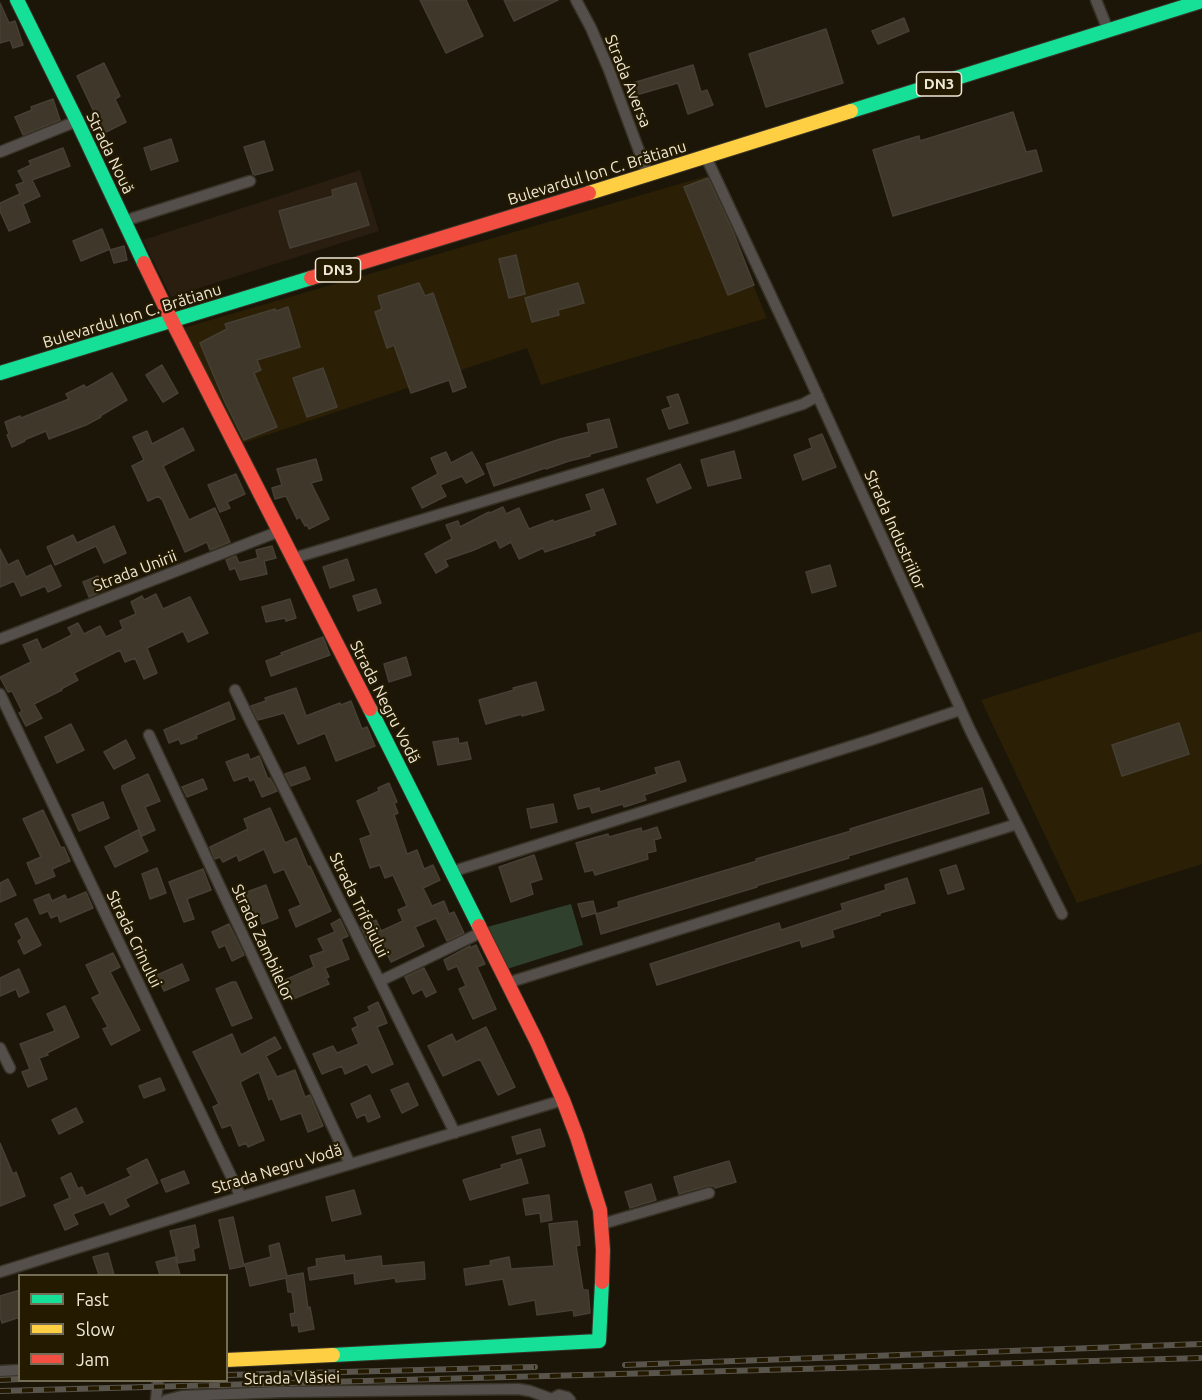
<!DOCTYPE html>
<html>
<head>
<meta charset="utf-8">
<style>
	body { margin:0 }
	#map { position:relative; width:1202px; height:1400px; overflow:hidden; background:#1c1608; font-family:Ubuntu,sans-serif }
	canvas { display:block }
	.legend { position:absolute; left:18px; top:1274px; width:210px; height:108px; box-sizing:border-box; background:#241a00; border:2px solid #756c56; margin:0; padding:8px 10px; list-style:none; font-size:18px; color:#efe8d7 }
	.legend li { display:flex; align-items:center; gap:12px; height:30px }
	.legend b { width:30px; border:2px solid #756c56 }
</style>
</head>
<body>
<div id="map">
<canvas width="1202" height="1400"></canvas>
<ul class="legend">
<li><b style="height:8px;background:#16e098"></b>Fast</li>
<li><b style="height:8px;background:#ffcf43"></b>Slow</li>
<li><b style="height:8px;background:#f24e42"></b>Jam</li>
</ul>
</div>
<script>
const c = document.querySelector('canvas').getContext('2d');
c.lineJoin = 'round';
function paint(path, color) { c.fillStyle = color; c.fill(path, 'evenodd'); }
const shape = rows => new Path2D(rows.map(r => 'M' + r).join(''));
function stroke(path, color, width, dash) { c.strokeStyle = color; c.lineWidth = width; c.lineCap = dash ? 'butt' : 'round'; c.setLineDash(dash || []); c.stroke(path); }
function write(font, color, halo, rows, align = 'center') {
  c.font = font + ' Ubuntu,sans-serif'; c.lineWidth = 4.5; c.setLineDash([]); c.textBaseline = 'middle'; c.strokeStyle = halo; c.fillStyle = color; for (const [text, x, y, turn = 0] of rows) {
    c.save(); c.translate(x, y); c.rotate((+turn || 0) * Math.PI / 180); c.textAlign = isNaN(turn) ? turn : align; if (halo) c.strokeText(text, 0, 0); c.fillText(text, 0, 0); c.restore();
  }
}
const commercial = shape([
	[360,170,379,231,171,297,143,240]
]);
const built = shape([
	[707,176,767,318,541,385,527,348,240,444,183,328],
	[1202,631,1202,864,1077,903,981,700]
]);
const green = shape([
	[571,904,583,945,507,969,487,927]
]);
const building = shape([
	[420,0,466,0,483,36,446,53,420,0],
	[504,0,558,0,514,21,504,0],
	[0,3,9,23,15,21,23,45,13,48,10,40,0,43,0,3],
	[904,18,909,31,878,44,872,31,904,18],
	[826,29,843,83,766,107,749,54,826,29],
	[104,63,120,96,115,99,126,122,104,133,77,76,104,63],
	[693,65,701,92,707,90,713,105,688,114,678,83,629,97,626,85,693,65],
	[53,99,60,120,23,135,15,117,32,110,31,107,53,99],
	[1013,112,1026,152,1036,150,1042,171,893,216,873,150,919,136,920,141,1013,112],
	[171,139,178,161,151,170,144,148,171,139],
	[264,141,273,170,255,175,253,174,244,147,264,141],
	[63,148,70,166,32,180,40,196,23,204,30,222,9,231,0,211,0,203,20,194,16,185,24,182,18,171,31,165,29,161,63,148],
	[708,178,732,229,754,285,728,295,684,187,708,178],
	[356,183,369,225,290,248,279,211,333,196,332,190,356,183],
	[102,229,110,249,81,261,73,241,102,229],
	[124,246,127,260,114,263,110,250,124,246],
	[516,255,525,294,509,298,499,259,516,255],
	[419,283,425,296,433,293,466,387,453,392,449,380,411,393,394,345,387,348,375,312,382,309,378,296,419,283],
	[578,283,584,303,558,310,559,315,532,322,525,298,578,283],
	[288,307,300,347,257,360,261,370,254,373,277,427,244,440,225,402,200,343,227,329,225,324,275,309,276,311,288,307],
	[162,365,178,393,163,402,146,375,162,365],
	[323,368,337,407,307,417,293,378,323,368],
	[112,373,127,400,100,416,101,417,86,425,49,439,46,431,24,440,25,441,12,447,7,435,9,434,5,422,20,416,21,418,69,399,66,394,84,385,86,388,112,373],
	[678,394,688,423,669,429,662,410,671,407,667,397,678,394],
	[609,419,617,447,590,454,590,456,569,461,546,469,545,468,494,486,486,464,560,439,589,432,587,424,609,419],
	[183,428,194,450,163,466,189,520,215,508,230,542,210,550,207,542,185,552,162,499,161,499,159,496,148,501,132,466,144,460,133,437,147,431,152,444,183,428],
	[822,434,836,467,803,480,794,455,812,448,809,439,822,434],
	[734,451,741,478,708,486,701,460,734,451],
	[446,452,451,463,472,452,484,474,466,483,462,476,440,485,446,496,422,508,412,488,438,474,431,458,446,452],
	[316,459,322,480,311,483,329,519,309,529,307,525,305,526,300,517,297,519,286,496,275,499,272,488,282,485,277,469,316,459],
	[680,464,691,488,657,503,647,479,680,464],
	[236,474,245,494,227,502,230,508,220,512,208,485,236,474],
	[603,489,616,524,594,532,595,535,545,552,543,548,519,559,511,542,500,548,496,540,474,550,445,560,448,566,436,573,425,554,452,539,446,525,458,521,460,527,489,512,490,513,503,507,506,514,519,508,529,529,553,520,554,522,592,510,586,495,603,489],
	[114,526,126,553,104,563,96,546,55,565,47,547,73,535,77,543,114,526],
	[272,546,276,558,264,561,267,574,240,580,235,568,230,570,226,560,236,556,239,563,258,558,256,550,272,546],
	[0,549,8,565,18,560,26,577,51,565,61,586,48,592,45,586,21,596,14,581,0,587,0,549],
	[347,559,354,580,330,588,323,567,347,559],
	[830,565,836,586,812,593,806,572,830,565],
	[98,576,104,590,89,597,83,582,98,576],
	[376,589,381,603,358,611,353,596,376,589],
	[156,594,163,609,190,597,208,633,188,642,183,631,147,648,157,673,144,679,135,658,125,662,120,650,74,673,78,680,61,689,62,690,34,704,42,718,26,726,19,713,22,711,12,691,8,692,0,677,31,662,23,645,37,639,42,650,72,635,68,628,78,623,84,634,100,626,106,637,123,629,120,621,136,614,131,602,142,596,144,600,156,594],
	[290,599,296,618,286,621,285,618,266,622,262,607,290,599],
	[323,637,330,655,271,676,266,661,282,655,281,653,323,637],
	[406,657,411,675,389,682,384,664,406,657],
	[536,682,544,710,522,716,522,714,486,724,479,700,514,690,513,688,536,682],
	[296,688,306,716,340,703,341,705,351,701,362,729,367,727,375,746,336,761,325,733,298,744,284,713,258,720,251,706,266,701,265,698,296,688],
	[229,702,235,719,196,735,197,738,181,744,179,739,169,743,164,730,229,702],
	[1179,723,1189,754,1122,776,1112,745,1179,723],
	[71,724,84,750,57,763,45,737,71,724],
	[458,738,459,744,467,742,471,759,438,765,433,742,458,738],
	[126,740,135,758,114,769,104,752,126,740],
	[248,754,250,760,259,756,268,779,270,778,277,791,262,797,254,779,250,781,248,776,234,781,226,762,248,754],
	[679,761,686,781,644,795,646,800,624,807,623,804,592,813,590,806,578,809,574,795,599,788,600,792,657,774,655,768,679,761],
	[305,767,310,779,291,786,285,774,305,767],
	[148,774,160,801,145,807,155,830,142,836,122,790,122,786,148,774],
	[203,779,207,789,187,797,182,787,203,779],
	[389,783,397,802,394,803,398,813,394,815,407,854,417,850,424,869,433,865,440,880,423,888,432,906,444,901,449,914,454,912,464,933,447,941,436,918,415,927,424,946,391,962,382,943,371,947,361,927,376,920,381,931,403,921,398,910,407,906,393,875,385,878,380,865,370,868,360,839,371,835,357,801,379,791,378,788,389,783],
	[982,788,989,813,848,856,849,858,756,886,757,887,601,934,596,914,619,907,618,902,757,861,756,859,851,831,850,829,982,788],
	[103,802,109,818,79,831,72,815,103,802],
	[553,804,557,822,531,828,527,809,553,804],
	[270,808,285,843,296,838,308,867,310,866,331,911,296,927,289,910,301,905,284,869,274,873,264,849,239,861,237,855,223,862,220,857,215,859,210,847,248,829,244,819,270,808],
	[43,810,61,848,64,847,70,861,52,869,55,876,36,884,27,863,41,857,23,819,43,810],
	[657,827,661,838,654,840,656,851,647,853,648,859,595,875,593,870,585,872,576,843,608,834,609,837,641,828,642,832,657,827],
	[138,830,148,851,115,867,105,847,138,830],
	[534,855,542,879,530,883,533,894,511,902,499,867,534,855],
	[956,865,964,889,948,894,940,870,956,865],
	[157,868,166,893,150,899,142,874,157,868],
	[203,869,211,890,187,899,194,919,184,922,169,882,203,869],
	[907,878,915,903,880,913,880,915,832,930,834,937,802,947,800,940,657,985,650,964,779,923,781,930,843,910,841,904,886,890,885,885,907,878],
	[8,879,16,895,0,902,0,883,8,879],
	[266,885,278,918,262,924,259,913,244,918,236,896,266,885],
	[86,892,93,908,60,922,58,915,51,918,48,911,40,914,34,900,49,894,52,901,65,895,67,900,86,892],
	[593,901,596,913,582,917,578,904,593,901],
	[27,918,41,945,24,954,18,941,22,938,15,924,27,918],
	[340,919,348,936,341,939,349,959,325,968,329,977,326,978,329,984,293,999,285,980,314,967,310,956,324,951,318,939,335,932,331,924,340,919],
	[229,924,244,955,232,961,225,945,219,948,212,932,229,924],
	[476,945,485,964,477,967,496,1009,473,1019,459,989,466,986,457,966,448,970,444,960,470,946,470,948,476,945],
	[113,953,120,967,110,972,140,1030,111,1045,103,1029,108,1027,92,998,100,994,86,965,113,953],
	[182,964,189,980,164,991,157,975,182,964],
	[424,968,436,992,426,997,422,989,413,994,405,977,424,968],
	[19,969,29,992,19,997,16,989,0,996,0,978,19,969],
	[232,982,236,982,252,1018,232,1026,216,989,232,982],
	[378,1002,387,1023,377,1027,393,1064,372,1073,367,1064,345,1074,342,1066,322,1074,313,1054,333,1046,337,1053,359,1044,352,1029,358,1026,354,1018,370,1011,368,1007,378,1002],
	[65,1006,79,1037,47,1053,48,1055,39,1058,47,1079,28,1087,22,1072,30,1069,20,1044,55,1031,47,1014,65,1006],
	[486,1027,515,1087,498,1095,480,1059,443,1076,428,1046,452,1034,456,1042,486,1027],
	[232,1034,241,1055,275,1037,281,1048,266,1056,277,1077,295,1070,305,1097,310,1095,323,1126,308,1132,301,1113,281,1120,272,1098,269,1100,259,1072,240,1082,264,1140,248,1147,246,1143,239,1146,231,1125,222,1128,213,1107,219,1104,193,1052,232,1034],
	[160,1078,165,1090,144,1098,139,1086,160,1078],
	[408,1083,418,1105,402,1113,391,1090,408,1083],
	[370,1095,380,1117,368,1122,365,1114,357,1118,351,1104,370,1095],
	[76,1108,83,1122,59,1134,52,1120,76,1108],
	[540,1129,545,1146,517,1154,512,1137,540,1129],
	[0,1143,13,1174,16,1172,25,1196,0,1206,0,1143],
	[147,1159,158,1183,125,1199,129,1206,110,1215,104,1202,73,1214,78,1224,65,1230,54,1205,70,1198,61,1178,71,1173,78,1189,82,1187,86,1196,131,1176,127,1169,147,1159],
	[521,1159,528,1183,470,1200,463,1180,502,1168,501,1165,521,1159],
	[729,1161,736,1182,715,1188,714,1186,707,1186,679,1194,674,1177,729,1161],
	[184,1171,189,1183,166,1192,161,1180,184,1171],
	[651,1184,656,1200,630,1208,625,1192,651,1184],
	[354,1190,361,1214,332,1221,326,1197,354,1190],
	[549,1195,552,1220,541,1222,540,1213,526,1215,523,1199,549,1195],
	[233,1217,244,1266,230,1269,219,1220,233,1217],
	[577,1221,580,1245,576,1246,583,1290,588,1290,590,1313,574,1316,573,1310,537,1315,535,1300,509,1305,503,1279,466,1285,464,1269,491,1265,490,1261,509,1257,511,1269,554,1266,549,1224,577,1221],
	[195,1225,199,1247,193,1249,195,1260,178,1263,170,1231,195,1225],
	[279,1243,287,1276,303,1273,308,1308,310,1307,314,1329,299,1332,298,1325,292,1326,290,1314,295,1313,292,1292,288,1292,286,1278,250,1286,245,1264,271,1257,269,1246,279,1243],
	[108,1253,114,1275,99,1275,93,1257,108,1253],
	[344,1255,345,1261,381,1256,382,1266,424,1262,425,1279,396,1282,395,1278,355,1284,354,1273,310,1280,308,1268,317,1266,316,1259,344,1255],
	[175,1257,180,1275,160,1275,156,1262,175,1257],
	[20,1290,20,1317,2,1323,0,1316,0,1296,20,1290]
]);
const street = shape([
	[576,0,591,28,609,70,648,175],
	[1096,0,1108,30],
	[0,152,77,121],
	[706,157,804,366,970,730,1062,914],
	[124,221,250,181],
	[294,558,735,426,803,404,818,396],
	[0,639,280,531],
	[235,690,455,1133],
	[0,694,241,1197],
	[149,735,350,1164],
	[451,872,874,739,960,710],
	[380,981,482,932],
	[507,983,1017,824],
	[0,1048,10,1068],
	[602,1224,709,1193],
	[0,1272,241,1197,563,1100],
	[0,1371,20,1370],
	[156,1400,158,1380],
	[166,1400,182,1396,281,1392,518,1389,530,1391,552,1399],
	[550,1400,559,1395,567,1397,570,1400]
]);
const fast = shape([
	[17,0,77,121,144,263],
	[851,111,1202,1],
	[0,373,311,278],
	[370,709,479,926],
	[333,1355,599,1341,602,1282]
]);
const slow = shape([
	[589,193,851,111],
	[226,1360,333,1355]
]);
const jam = shape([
	[144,263,172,321,370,709],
	[311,278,589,193],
	[479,926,537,1042,563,1100,577,1137,600,1210,603,1250,602,1282]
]);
const rail = shape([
	[625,1365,1202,1344],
	[226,1375,535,1367],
	[0,1380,20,1379],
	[0,1391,1202,1358]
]);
const shields = [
	[939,84,45],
	[338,270,45]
];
const shieldNames = [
	["DN3",939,84],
	["DN3",338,270]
];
const streetNames = [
	["Strada Aversa",628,81,68],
	["Strada Nouă",110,153,64],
	["Bulevardul Ion C. Brătianu",597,173,-17],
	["Bulevardul Ion C. Brătianu",132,316,-17],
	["Strada Industriilor",895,530,66],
	["Strada Unirii",135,571,-21],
	["Strada Negru Vodă",385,702,63],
	["Strada Trifoiului",359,905,64],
	["Strada Crinului",134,939,64],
	["Strada Zambilelor",263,943,65],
	["Strada Negru Vodă",277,1169,-17],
	["Strada Vlăsiei",292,1378,-1]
];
paint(commercial, '#2a1e11');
paint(built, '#2b2006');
paint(green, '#2f412c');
paint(building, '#3f3729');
stroke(building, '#463f34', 1.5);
stroke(street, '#383327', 13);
stroke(fast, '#383327', 16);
stroke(slow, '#383327', 16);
stroke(jam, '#383327', 16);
stroke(street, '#554f4c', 10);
stroke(fast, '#16e098', 14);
stroke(slow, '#ffcf43', 14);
stroke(jam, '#f24e42', 14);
stroke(rail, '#59554d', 6);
stroke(rail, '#241a00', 4, [11]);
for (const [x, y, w] of shields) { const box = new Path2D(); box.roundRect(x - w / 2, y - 12, w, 24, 4.5); c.fillStyle = '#241a00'; c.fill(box); stroke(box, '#efe8d7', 1.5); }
write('bold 15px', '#efe8d7', null, shieldNames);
write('16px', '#efe8d7', '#241a00', streetNames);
</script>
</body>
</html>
